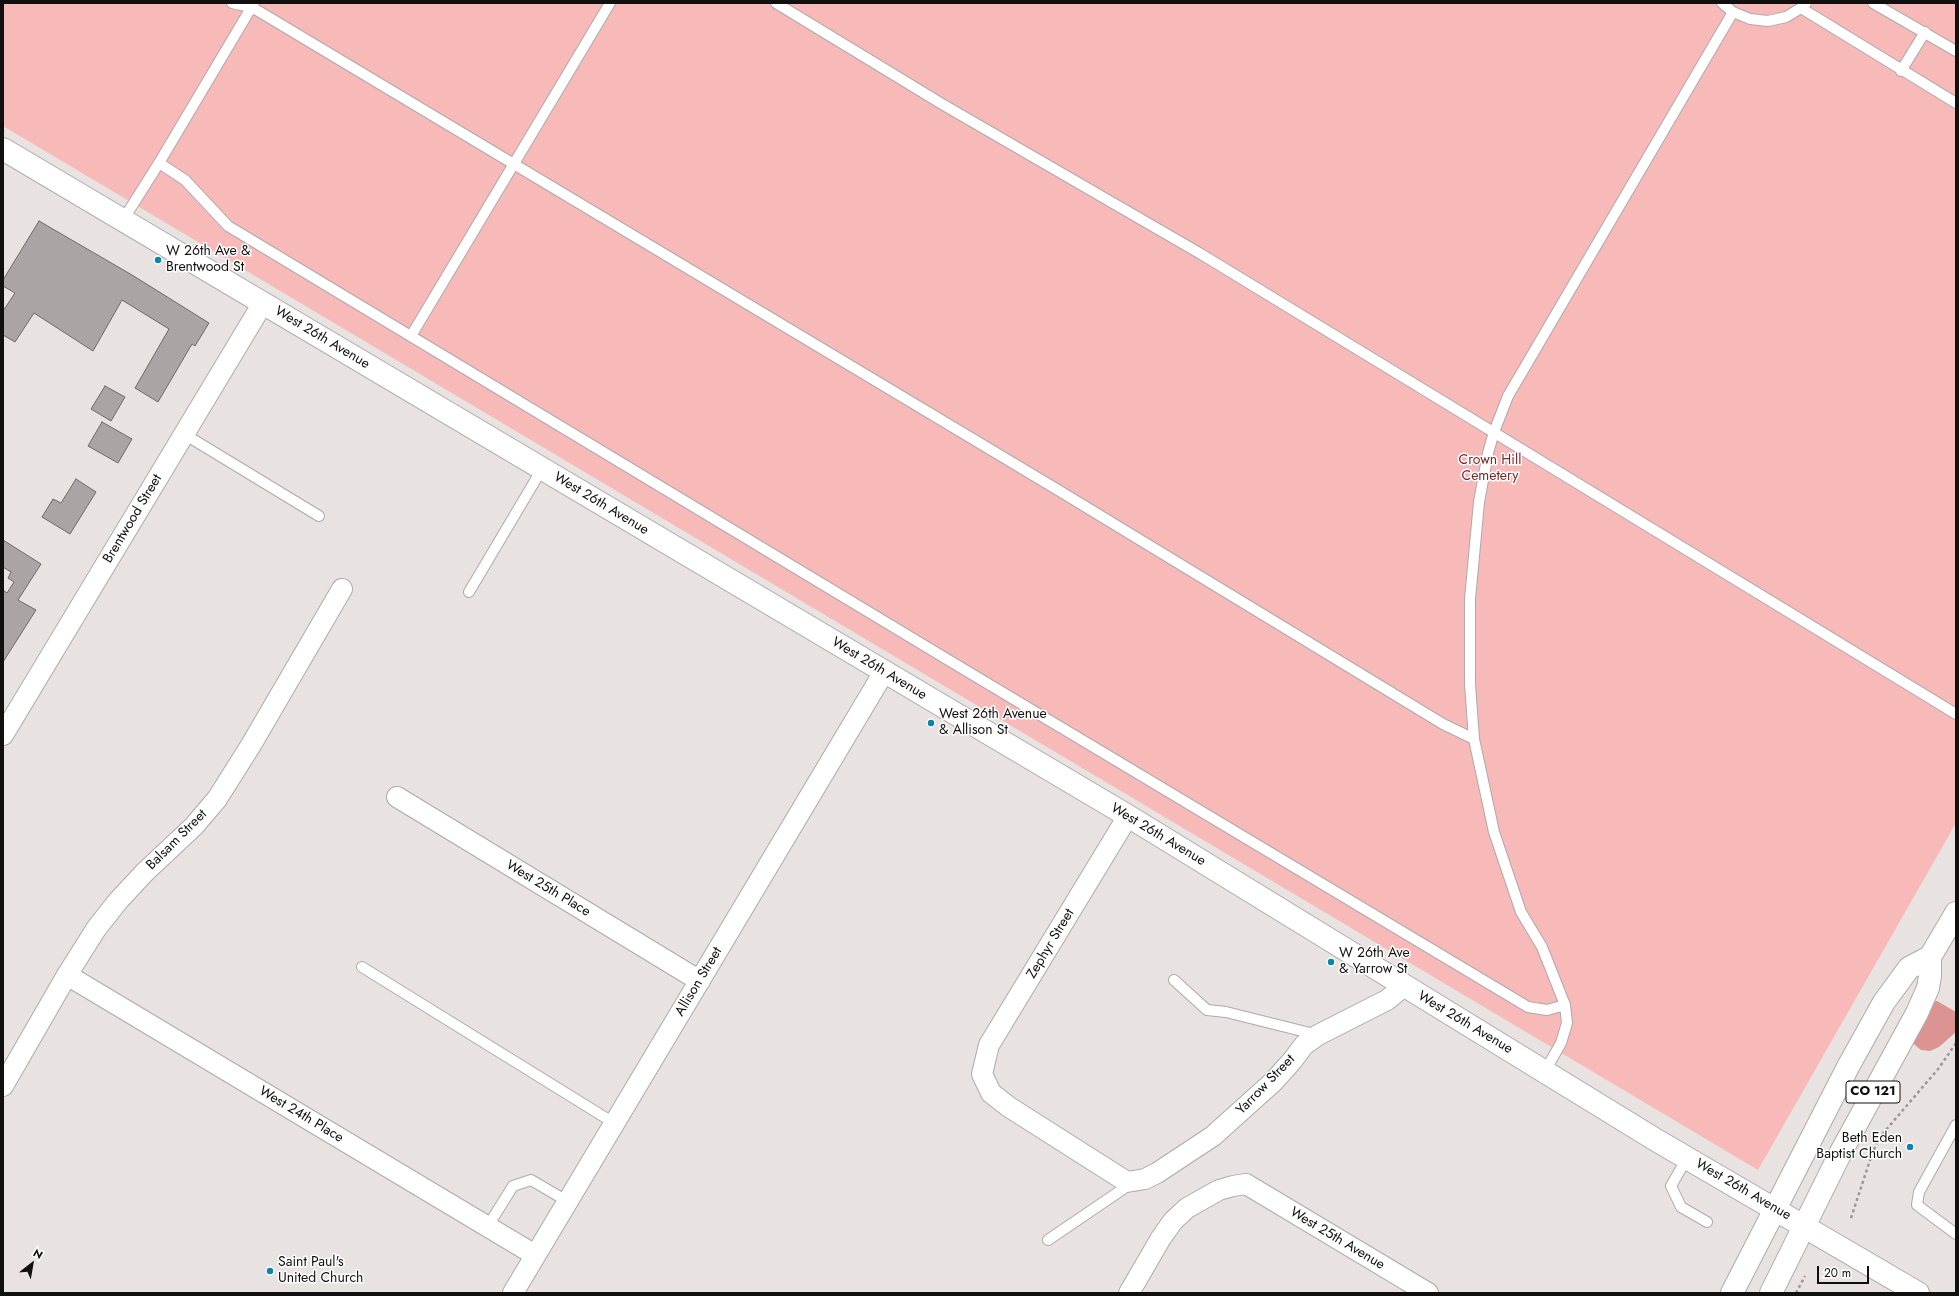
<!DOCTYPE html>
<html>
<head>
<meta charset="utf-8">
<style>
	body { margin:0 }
	#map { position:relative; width:1959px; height:1296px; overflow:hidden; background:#e8e2e1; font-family:Jost,sans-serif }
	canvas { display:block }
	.frame { position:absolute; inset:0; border:4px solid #12100f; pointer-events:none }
	.north { position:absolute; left:12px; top:1244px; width:40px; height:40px; -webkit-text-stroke:3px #fff; paint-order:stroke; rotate:31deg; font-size:11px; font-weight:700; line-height:16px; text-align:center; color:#12100f }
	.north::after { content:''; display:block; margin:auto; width:14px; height:18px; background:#12100f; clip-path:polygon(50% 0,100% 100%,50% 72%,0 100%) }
	.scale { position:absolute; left:1817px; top:1266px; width:52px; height:18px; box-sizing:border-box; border:2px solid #12100f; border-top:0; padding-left:5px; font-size:12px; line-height:14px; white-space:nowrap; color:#12100f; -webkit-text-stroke:3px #fff; paint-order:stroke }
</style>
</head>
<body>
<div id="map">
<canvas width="1959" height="1296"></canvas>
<div class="frame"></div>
<div class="north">N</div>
<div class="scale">20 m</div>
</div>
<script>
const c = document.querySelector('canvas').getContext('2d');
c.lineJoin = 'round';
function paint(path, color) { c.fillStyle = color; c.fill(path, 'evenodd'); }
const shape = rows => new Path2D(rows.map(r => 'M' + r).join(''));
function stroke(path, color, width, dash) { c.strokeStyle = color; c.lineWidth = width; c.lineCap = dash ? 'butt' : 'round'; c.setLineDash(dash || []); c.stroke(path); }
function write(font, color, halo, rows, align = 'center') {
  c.font = font + ' Jost,sans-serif'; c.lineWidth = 3; c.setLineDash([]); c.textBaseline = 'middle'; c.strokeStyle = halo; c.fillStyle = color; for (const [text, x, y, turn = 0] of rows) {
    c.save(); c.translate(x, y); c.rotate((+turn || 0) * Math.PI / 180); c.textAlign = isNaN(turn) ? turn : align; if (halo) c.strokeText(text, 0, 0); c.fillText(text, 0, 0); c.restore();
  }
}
const green = shape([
	[3,3,1956,3,1956,823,1758,1170,3,126]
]);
const forest = shape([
	[1937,1001,1956,1012,1956,1032,1939,1047,1930,1051,1921,1050,1909,1040,1931,1002]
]);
const building = shape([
	[39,221,132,275,209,323,195,346,192,344,158,402,135,388,169,329,122,300,93,351,34,313,15,342,3,335,3,311,15,293,3,286,3,280,39,221],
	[105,386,125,397,111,421,91,409,105,386],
	[102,422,132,439,118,463,88,446,102,422],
	[76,479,96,492,70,534,42,517,53,499,61,503,76,479],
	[3,540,41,564,18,600,36,610,3,662,3,590,7,593,14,582,8,578,11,572,3,567,3,540]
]);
const path = shape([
	[1851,1218,1872,1154,1879,1138,1939,1068,1956,1043],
	[1796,1293,1805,1276]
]);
const lane = shape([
	[232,3,251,7,260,12,1058,490,1443,724,1474,739],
	[776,3,942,104,1201,254,1956,714],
	[1722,3,1733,12,1750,19,1768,21,1786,17,1801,8,1806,3],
	[1873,3,1956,51],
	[1801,8,1956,103],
	[1901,71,1925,32],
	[159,163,185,180,228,226,955,664,1528,1007,1547,1010,1565,1005],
	[123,220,159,163,254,3],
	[411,336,610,3],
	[184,434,319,516],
	[469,592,542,469],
	[362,967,614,1123],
	[1174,980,1207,1010,1226,1012,1318,1035],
	[1545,1071,1561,1043,1567,1023,1565,1005,1542,947,1521,912,1494,832,1474,739,1470,684,1470,599,1479,502,1488,453,1494,432,1508,396,1733,12],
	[1956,1125,1919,1192,1917,1205,1956,1234],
	[1687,1158,1671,1186,1681,1207,1707,1222],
	[488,1226,513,1186,531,1180,567,1201],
	[1048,1240,1123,1189,1127,1182]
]);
const street = shape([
	[3,735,263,303],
	[397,797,700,981],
	[1128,816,989,1045,982,1074,991,1093,1009,1107,1127,1182,1145,1179,1157,1173,1213,1136,1273,1082,1292,1061,1304,1045,1318,1035,1387,1000,1404,986],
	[67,975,535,1255],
	[3,1086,67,975,96,929,118,901,145,872,194,826,217,799,251,745,342,589],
	[513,1293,884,672],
	[1129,1293,1161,1238,1173,1221,1187,1208,1219,1190,1233,1186,1246,1184,1428,1293]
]);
const secondary = shape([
	[3,149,1128,816,1656,1140,1918,1293]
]);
const primary = shape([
	[1732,1293,1849,1065,1884,1002,1909,968,1930,957],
	[1771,1293,1841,1152,1917,1013,1928,988,1930,976,1930,957,1956,913]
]);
const markers = [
	[158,260,4,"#0b86aa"],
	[931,723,4,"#0b86aa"],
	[1331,962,4,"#0b86aa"],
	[1910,1147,4,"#0b86aa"],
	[270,1271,4,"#0b86aa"]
];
const shields = [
	[1873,1092,54]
];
const shieldNames = [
	["CO 121",1873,1092]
];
const poiNames = [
	["W 26th Ave &",166,252],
	["Brentwood St",166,268],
	["West 26th Avenue",939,715],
	["& Allison St",939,731],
	["W 26th Ave",1339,954],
	["& Yarrow St",1339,970],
	["Beth Eden",1902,1139,"right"],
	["Baptist Church",1902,1155,"right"],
	["Saint Paul's",278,1263],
	["United Church",278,1279]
];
const streetNames = [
	["West 26th Avenue",322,338,31],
	["West 26th Avenue",601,504,31],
	["Brentwood Street",133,519,-59],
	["West 26th Avenue",879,669,31],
	["West 26th Avenue",1158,835,31],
	["Balsam Street",177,840,-45],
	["West 25th Place",548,889,31],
	["Zephyr Street",1051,944,-59],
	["Allison Street",699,982,-59],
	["West 26th Avenue",1465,1023,31],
	["Yarrow Street",1266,1085,-46],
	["West 24th Place",301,1115,31],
	["West 26th Avenue",1743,1190,30],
	["West 25th Avenue",1337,1239,31]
];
const parkNames = [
	["Crown Hill",1490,461],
	["Cemetery",1490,477]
];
paint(green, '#f7bab8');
paint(forest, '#dc9493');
paint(building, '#aaa4a4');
stroke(building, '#6e6968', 1);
stroke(lane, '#afa9a9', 12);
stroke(street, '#afa9a9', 22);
stroke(secondary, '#afa9a9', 24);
stroke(primary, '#afa9a9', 24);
stroke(path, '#9b9796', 2.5, [3, 3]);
stroke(lane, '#fff', 10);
stroke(street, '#fff', 20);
stroke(secondary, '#fff', 22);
stroke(primary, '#fff', 22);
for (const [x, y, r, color] of markers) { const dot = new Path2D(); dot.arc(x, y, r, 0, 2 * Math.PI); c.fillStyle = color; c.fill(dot); stroke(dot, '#fff', 1.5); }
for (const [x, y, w] of shields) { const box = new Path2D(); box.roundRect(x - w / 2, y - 11, w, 22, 3); c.fillStyle = '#fff'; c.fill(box); stroke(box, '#12100f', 1); }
write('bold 13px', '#12100f', null, shieldNames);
write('14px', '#12100f', '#fff', poiNames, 'left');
write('14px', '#12100f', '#fff', streetNames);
write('14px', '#7a262a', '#fff', parkNames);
</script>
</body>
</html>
